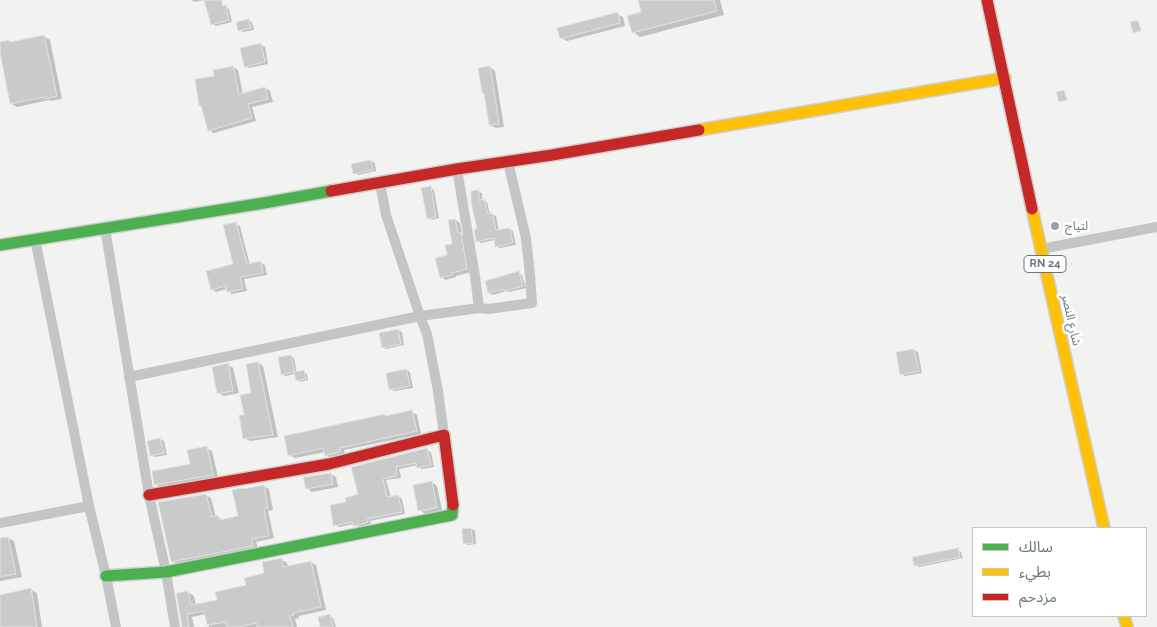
<!DOCTYPE html>
<html>
<head>
<meta charset="utf-8">
<style>
	body { margin:0 }
	#map { position:relative; width:1157px; height:627px; overflow:hidden; background:#f2f2f1; font-family:Raleway,"Noto Sans Arabic",sans-serif }
	canvas { display:block }
	.legend { position:absolute; left:972px; top:527px; width:175px; height:90px; box-sizing:border-box; background:#fff; border:1px solid #c2c9cb; margin:0; padding:6px 9px; list-style:none; font-size:15px; color:#66777d }
	.legend li { display:flex; align-items:center; gap:10px; height:25px }
	.legend b { width:25px; border:1px solid #c2c9cb }
</style>
</head>
<body>
<div id="map">
<canvas width="1157" height="627"></canvas>
<ul class="legend">
<li><b style="height:6px;background:#4caf50"></b>سالك</li>
<li><b style="height:6px;background:#ffc107"></b>بطيء</li>
<li><b style="height:6px;background:#c62828"></b>مزدحم</li>
</ul>
</div>
<script>
const c = document.querySelector('canvas').getContext('2d');
c.lineJoin = 'round';
function paint(path, color) { c.fillStyle = color; c.fill(path, 'evenodd'); }
const shape = rows => new Path2D(rows.map(r => 'M' + r).join(''));
function stroke(path, color, width, dash) { c.strokeStyle = color; c.lineWidth = width; c.lineCap = dash ? 'butt' : 'round'; c.setLineDash(dash || []); c.stroke(path); }
function write(font, color, halo, rows, align = 'center') {
  c.font = font + ' Raleway,"Noto Sans Arabic",sans-serif'; c.lineWidth = 5; c.setLineDash([]); c.textBaseline = 'middle'; c.strokeStyle = halo; c.fillStyle = color; for (const [text, x, y, turn = 0] of rows) {
    c.save(); c.translate(x, y); c.rotate((+turn || 0) * Math.PI / 180); c.textAlign = isNaN(turn) ? turn : align; if (halo) c.strokeText(text, 0, 0); c.fillText(text, 0, 0); c.restore();
  }
}
const shadow = shape([
	[191,0,204,0,195,2],
	[639,0,720,0,724,15,640,37,633,32,643,13],
	[225,7,229,9,232,22,216,26,212,24],
	[617,14,623,17,625,26,567,41,561,38],
	[249,20,252,22,254,30,243,32,239,30],
	[44,36,50,40,62,99,51,101,49,100,17,107,12,104,0,44,10,41,12,43],
	[261,45,265,47,268,64,249,68,245,66],
	[233,67,238,70,243,94,265,88,270,91,273,102,252,107,256,121,214,133,209,130,215,77],
	[490,67,495,71,504,127,496,128,490,125],
	[371,161,375,163,376,171,358,175,354,173,353,165],
	[431,188,434,190,439,218,432,220,428,218],
	[478,192,482,193,482,201,484,200,487,202,490,214,492,214,496,216,499,231,510,229,513,231,516,245,499,248,496,246,495,240,481,243,477,241],
	[455,220,460,223,462,235,465,236,471,272,456,276,456,277,446,280,441,277,454,244,449,221],
	[236,224,240,226,250,265,261,263,265,265,267,275,244,279,247,291,232,294,228,291,227,289,216,292,212,289,234,265],
	[519,273,522,275,526,288,509,292,506,291,493,295,489,293],
	[398,330,402,332,404,345,386,349,383,347],
	[914,350,918,352,922,373,905,376,902,374],
	[291,356,294,358,297,373,304,372,307,374,308,380,300,382,297,380,296,374,285,376,282,374],
	[258,363,263,366,278,437,250,441,244,438,245,416,253,394],
	[228,365,233,368,239,393,224,396,218,393],
	[406,370,410,372,413,388,394,391,391,389],
	[412,412,417,415,421,434,344,450,345,455,331,458,326,455,325,452,295,458,289,455,385,415,387,417],
	[160,439,164,441,167,455,154,457,151,455],
	[206,448,212,451,218,477,161,488,155,484,191,465],
	[427,450,431,452,434,467,422,469,418,467,418,465,399,469,401,478,386,480,391,498,398,496,402,499,405,514,370,521,371,524,358,527,354,524,339,527,335,525,348,503,359,495,353,468],
	[331,474,336,477,338,487,312,492,307,488],
	[432,482,437,486,442,510,425,514,420,510],
	[264,486,269,489,273,510,268,511,274,538,256,542,258,548,177,564,172,561,206,495,211,498,216,517,218,517,224,520,239,517],
	[471,529,475,531,476,544,468,545,465,543],
	[8,538,14,541,22,577,0,581,0,539],
	[958,550,961,552,963,558,919,567,915,565],
	[281,559,287,563,288,567,310,562,316,565,326,610,299,616,299,618,295,619,297,627,209,627,206,614,192,617,194,627,183,627,188,592,194,596,196,605,218,601,247,586,266,574],
	[31,590,37,593,42,627,0,627,0,596],
	[330,616,333,618,336,627,321,627]
]);
const building = shape([
	[204,0,222,0,222,6,226,5,229,20,211,25,204,0],
	[638,0,714,0,717,11,632,33,627,16,641,12,638,0],
	[618,12,620,23,560,39,557,28,618,12],
	[249,19,251,28,238,31,236,22,249,19],
	[1138,20,1141,31,1133,33,1130,22,1138,20],
	[44,35,57,96,45,99,44,97,10,104,0,53,0,42,10,40,10,42,44,35],
	[261,43,265,62,244,67,240,48,261,43],
	[233,66,239,94,265,87,268,99,248,104,252,118,208,131,201,106,199,106,195,79,214,76,213,70,233,66],
	[490,66,499,124,489,125,484,93,482,93,478,68,490,66],
	[1064,90,1067,100,1059,102,1056,92,1064,90],
	[371,160,373,170,353,174,351,164,371,160],
	[431,186,436,217,427,219,421,188,431,186],
	[479,190,479,200,484,199,488,214,492,213,496,230,510,228,513,243,495,247,494,238,476,242,474,229,477,229,471,202,471,191,479,190],
	[455,219,458,233,461,232,467,269,452,273,452,275,440,278,435,258,447,255,445,245,452,244,448,220,455,219],
	[236,222,247,264,261,261,263,273,240,277,243,289,227,292,225,286,211,290,206,271,233,264,223,225,236,222],
	[519,271,523,286,504,291,504,289,488,293,485,281,519,271],
	[398,329,401,344,382,348,379,333,398,329],
	[914,349,919,371,900,375,896,352,914,349],
	[291,355,295,372,304,370,306,379,296,381,294,372,281,375,278,357,291,355],
	[258,362,273,435,243,439,239,415,244,415,240,395,251,393,246,364,258,362],
	[228,363,233,391,217,394,212,367,228,363],
	[406,369,410,386,389,390,386,373,406,369],
	[412,410,417,431,340,448,340,452,327,455,325,456,323,448,288,456,284,436,385,414,385,416,412,410],
	[160,438,164,453,150,456,147,441,160,438],
	[207,446,213,475,154,485,152,471,190,464,187,450,207,446],
	[427,448,431,465,417,468,416,463,396,467,397,476,383,479,387,497,398,495,402,512,367,519,368,522,359,525,353,526,352,522,333,526,330,505,346,502,345,498,358,494,351,467,427,448],
	[331,473,333,484,306,489,303,477,331,473],
	[432,481,437,508,418,511,413,485,432,481],
	[264,485,268,508,264,509,269,536,252,539,253,546,171,562,158,502,206,494,212,517,218,515,219,520,238,516,232,490,243,488,243,489,264,485],
	[471,528,473,543,463,544,462,529,471,528],
	[8,537,16,574,0,577,0,538,8,537],
	[958,548,960,557,914,566,912,557,958,548],
	[282,558,283,567,311,561,321,607,293,613,294,615,290,616,293,627,257,627,257,623,239,627,227,627,226,622,207,625,204,611,187,614,189,627,182,627,176,593,188,591,191,605,217,600,215,592,246,585,244,578,264,573,262,562,282,558],
	[31,588,37,627,0,627,0,595,31,588],
	[330,614,333,627,320,627,318,617,330,614]
]);
const street = shape([
	[457,169,475,276,479,308],
	[105,228,149,495,166,572,175,627],
	[35,239,89,506,106,576,116,627],
	[1041,249,1157,227],
	[129,377,420,316,386,215,380,183],
	[444,435,438,391,427,334,420,316,479,308,488,309,532,303,530,275,526,238,508,162],
	[0,523,89,506]
]);
const fast = shape([
	[0,245,264,203,331,191],
	[106,576,166,572,452,515,453,505]
]);
const slow = shape([
	[699,130,1005,78],
	[1032,209,1104,528],
	[1124,616,1127,627]
]);
const jam = shape([
	[987,0,1032,209],
	[331,191,457,169,552,155,699,130],
	[149,495,329,464,444,435,453,505]
]);
const markers = [
	[1055,226,5,"#97a2a6"]
];
const shields = [
	[1045,264,42]
];
const shieldNames = [
	["RN 24",1045,264]
];
const poiNames = [
	["لتياج",1065,226]
];
const streetNames = [
	["شارع النصر",1071,320,77]
];
paint(shadow, '#0003');
paint(building, '#c9caca');
stroke(building, '#e2e2e0', 1);
stroke(fast, '#cecfcf', 14);
stroke(slow, '#cecfcf', 14);
stroke(jam, '#cecfcf', 14);
stroke(street, '#c3c5c6', 10);
stroke(fast, '#4caf50', 11);
stroke(slow, '#ffc107', 11);
stroke(jam, '#c62828', 11);
for (const [x, y, r, color] of markers) { const dot = new Path2D(); dot.arc(x, y, r, 0, 2 * Math.PI); c.fillStyle = color; c.fill(dot); stroke(dot, '#fff', 2); }
for (const [x, y, w] of shields) { const box = new Path2D(); box.roundRect(x - w / 2, y - 8.5, w, 17, 4); c.fillStyle = '#fff'; c.fill(box); stroke(box, '#66777d', 1); }
write('bold 11px', '#66777d', null, shieldNames);
write('12px', '#66777d', '#fff', poiNames, 'left');
write('12px', '#66777d', '#fff', streetNames);
</script>
</body>
</html>
